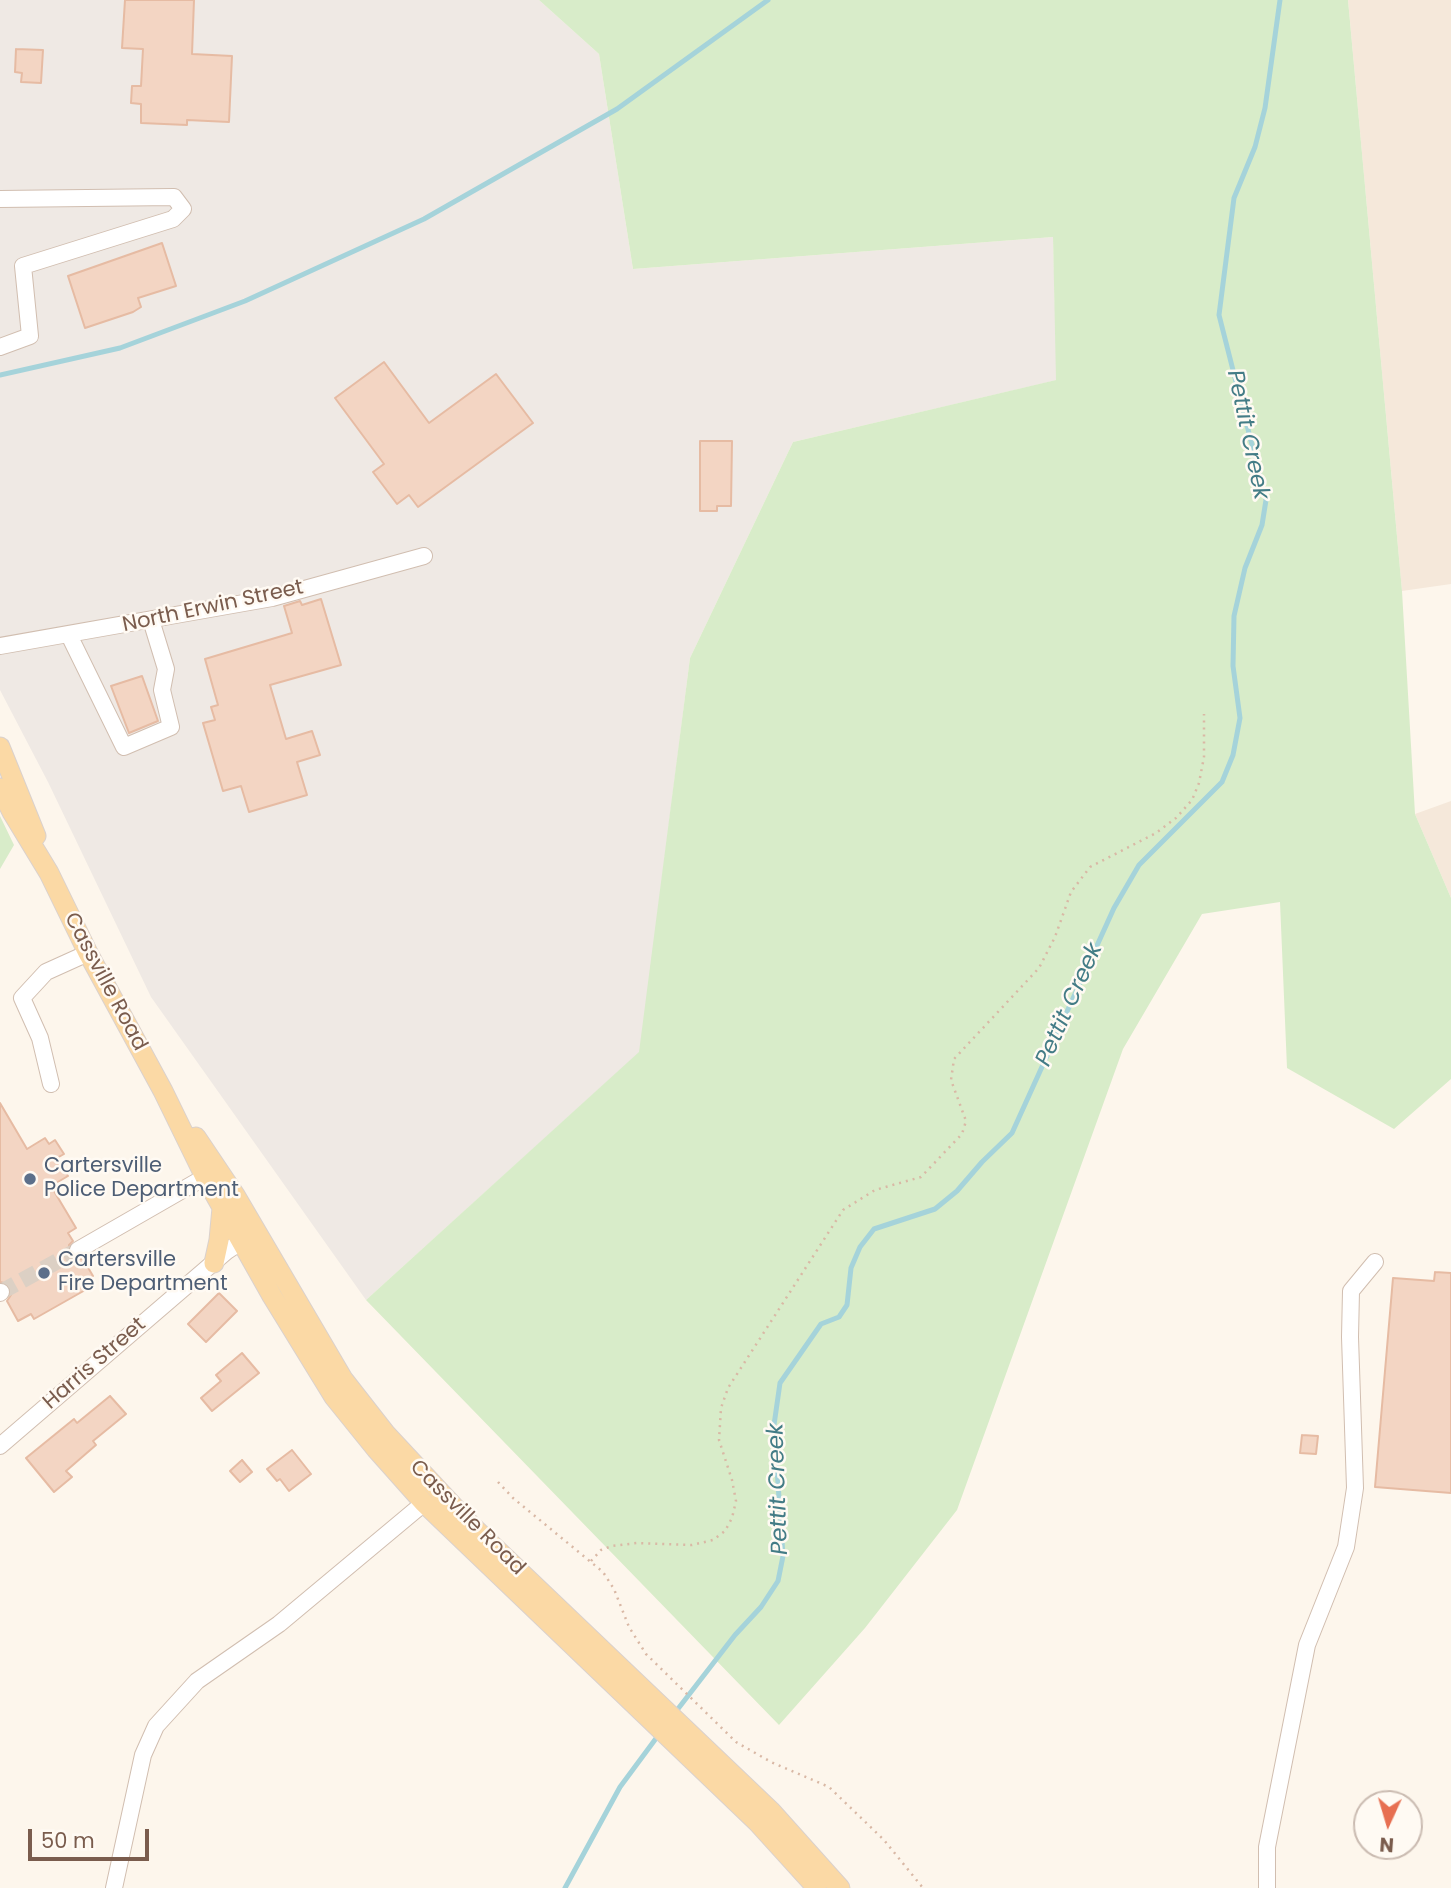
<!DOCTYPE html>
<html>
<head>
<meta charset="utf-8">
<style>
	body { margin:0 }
	#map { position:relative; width:1451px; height:1888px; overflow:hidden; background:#fdf6ec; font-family:Poppins,sans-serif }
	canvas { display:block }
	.north { position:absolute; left:1353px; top:1790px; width:70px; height:70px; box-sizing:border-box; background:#fffaf3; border:2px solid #cabbb1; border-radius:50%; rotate:184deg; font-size:19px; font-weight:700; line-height:28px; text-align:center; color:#7a5c4d }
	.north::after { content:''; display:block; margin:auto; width:24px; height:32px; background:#e76f51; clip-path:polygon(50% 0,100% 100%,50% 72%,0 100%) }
	.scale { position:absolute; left:28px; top:1829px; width:121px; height:32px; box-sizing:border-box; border:4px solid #7a5c4d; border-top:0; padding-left:9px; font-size:21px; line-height:24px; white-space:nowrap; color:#7a5c4d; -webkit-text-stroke:5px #fffaf3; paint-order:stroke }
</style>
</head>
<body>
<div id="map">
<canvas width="1451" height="1888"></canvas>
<div class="north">N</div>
<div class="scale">50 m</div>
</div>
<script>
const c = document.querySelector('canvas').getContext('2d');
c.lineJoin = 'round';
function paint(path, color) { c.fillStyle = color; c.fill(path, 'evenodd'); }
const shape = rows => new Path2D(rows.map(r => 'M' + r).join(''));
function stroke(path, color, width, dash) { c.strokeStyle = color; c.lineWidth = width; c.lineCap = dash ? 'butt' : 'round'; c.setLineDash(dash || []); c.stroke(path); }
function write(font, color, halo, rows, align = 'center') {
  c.font = font + ' Poppins,sans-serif'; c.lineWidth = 5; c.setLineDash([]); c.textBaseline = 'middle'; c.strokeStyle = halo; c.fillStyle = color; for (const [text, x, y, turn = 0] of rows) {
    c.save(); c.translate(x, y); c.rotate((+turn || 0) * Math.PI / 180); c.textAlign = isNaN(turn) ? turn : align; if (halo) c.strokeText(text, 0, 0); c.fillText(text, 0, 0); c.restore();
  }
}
const residential = shape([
	[1348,0,1451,0,1451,584,1402,591],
	[1451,801,1451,898,1415,814]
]);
const industrial = shape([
	[0,0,539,0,599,54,633,269,1053,237,1057,380,793,442,690,658,640,1052,366,1300,151,997,48,782,0,690]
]);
const green = shape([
	[539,0,1348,0,1402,591,1415,814,1451,898,1451,1079,1394,1129,1287,1068,1280,902,1202,914,1123,1049,957,1510,865,1628,779,1725,366,1300,639,1052,690,658,793,442,1056,380,1053,237,633,269,599,54],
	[0,816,14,845,0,869]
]);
const stream = shape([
	[0,375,120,348,245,301,424,219,617,109,768,0],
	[674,1714,735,1635,761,1607,778,1581,783,1556,774,1425,780,1383,821,1324,839,1317,847,1305,851,1268,860,1247,874,1229,935,1209,957,1191,982,1162,1012,1133,1114,908,1139,865,1222,782,1233,755,1240,718,1233,666,1234,616,1245,568,1262,525,1266,500,1219,315,1234,198,1255,147,1265,108,1280,0],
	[565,1888,620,1787,660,1733]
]);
const building = shape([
	[125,0,194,0,192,54,232,56,229,122,187,120,187,125,141,123,141,104,131,103,132,86,141,86,143,49,122,48,125,0],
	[16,49,43,50,41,83,21,82,22,73,15,72,16,49],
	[162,243,176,286,138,298,141,307,133,312,85,328,68,276,162,243],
	[384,362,429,423,496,374,533,423,418,507,409,495,397,504,373,472,384,464,335,398,384,362],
	[700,441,732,441,731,506,717,506,717,511,700,511,700,441],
	[321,599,341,665,270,685,286,739,312,731,320,755,297,762,307,795,249,812,241,786,223,791,203,723,215,720,211,707,218,705,205,659,292,633,284,606,300,601,302,605,321,599],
	[142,676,158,721,129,733,111,686,142,676],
	[0,1103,27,1149,45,1138,49,1144,55,1140,64,1154,57,1158,68,1176,51,1186,76,1228,68,1233,73,1241,69,1245,69,1255,73,1259,83,1259,93,1276,83,1282,87,1289,34,1319,31,1314,18,1321,7,1301,11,1295,11,1289,8,1284,0,1282,0,1103],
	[1435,1272,1451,1273,1451,1493,1375,1487,1393,1278,1434,1281,1435,1272],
	[219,1293,237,1311,206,1342,188,1324,219,1293],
	[242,1353,259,1373,212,1411,201,1398,221,1381,216,1375,242,1353],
	[110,1396,126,1414,93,1441,96,1445,66,1471,72,1477,54,1492,26,1458,74,1419,77,1423,110,1396],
	[1302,1435,1318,1436,1316,1454,1300,1453,1302,1435],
	[292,1450,311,1474,289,1491,280,1479,277,1481,267,1469,292,1450],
	[242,1460,252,1472,240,1482,230,1471,242,1460]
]);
const minorTunnel = shape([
	[1,1292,78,1250]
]);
const path = shape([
	[498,1482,513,1498,603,1572,614,1589,629,1627,646,1654,736,1742,771,1762,829,1787,884,1840,923,1888],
	[591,1561,601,1550,612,1546,637,1543,692,1545,713,1540,725,1531,732,1518,736,1501,732,1480,719,1440,721,1408,728,1388,843,1210,875,1190,921,1177,962,1134,966,1121,951,1080,954,1059,1039,968,1055,937,1071,892,1090,867,1156,833,1176,818,1192,800,1199,783,1204,757,1204,714]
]);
const minor = shape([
	[0,199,174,197,183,209,173,219,23,266,30,336,0,347],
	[69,635,124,747,171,727,162,690,166,669,151,620],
	[0,646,272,598,424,556],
	[51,1084,40,1038,22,998,46,972,88,953],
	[78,1250,205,1177],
	[0,1293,1,1292],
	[0,1446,227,1251,251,1235],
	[114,1888,143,1755,156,1726,197,1681,279,1624,424,1503],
	[1267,1888,1267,1847,1307,1645,1346,1547,1355,1488,1350,1337,1351,1291,1375,1262]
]);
const major = shape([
	[0,747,36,836],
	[0,788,12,812,49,873,88,953,163,1091,205,1177,272,1296,334,1397,376,1449,424,1503,758,1823,817,1888],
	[196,1137,235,1195,343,1379,386,1434,469,1523,771,1811,840,1888],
	[214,1263,219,1240,222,1208]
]);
const markers = [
	[30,1179,7,"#5c6f8a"],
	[44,1273,7,"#5c6f8a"]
];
const streetNames = [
	["North Erwin Street",213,607,-12],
	["Cassville Road",105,982,62],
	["Harris Street",95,1364,-41],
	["Cassville Road",467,1518,45]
];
const serviceNames = [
	["Cartersville",44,1167],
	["Police Department",44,1191],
	["Cartersville",58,1261],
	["Fire Department",58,1285]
];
const waterNames = [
	["Pettit Creek",1247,435,78],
	["Pettit Creek",1070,1005,-66],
	["Pettit Creek",779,1489,-92]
];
paint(residential, '#f5e8da');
paint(industrial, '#efe9e4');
paint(green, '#d8ecc9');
stroke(stream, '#a5d3da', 5);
paint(building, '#f3d5c3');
stroke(building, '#e6bba3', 2);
stroke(minorTunnel, '#dcd0c4', 16, [16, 8]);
stroke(minor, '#d1beb0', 18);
stroke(major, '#dad1cd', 21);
stroke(path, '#d9b8a5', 2.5, [2, 5]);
stroke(minor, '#fff', 16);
stroke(major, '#fbd9a5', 19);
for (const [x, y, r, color] of markers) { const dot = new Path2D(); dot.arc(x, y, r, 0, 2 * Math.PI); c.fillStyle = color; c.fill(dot); stroke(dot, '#fffaf3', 2.5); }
write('21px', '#7a5c4d', '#fffaf3', streetNames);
write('21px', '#4e5e75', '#fffaf3', serviceNames, 'left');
write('italic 23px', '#437c86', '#fffaf3', waterNames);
</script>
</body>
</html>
